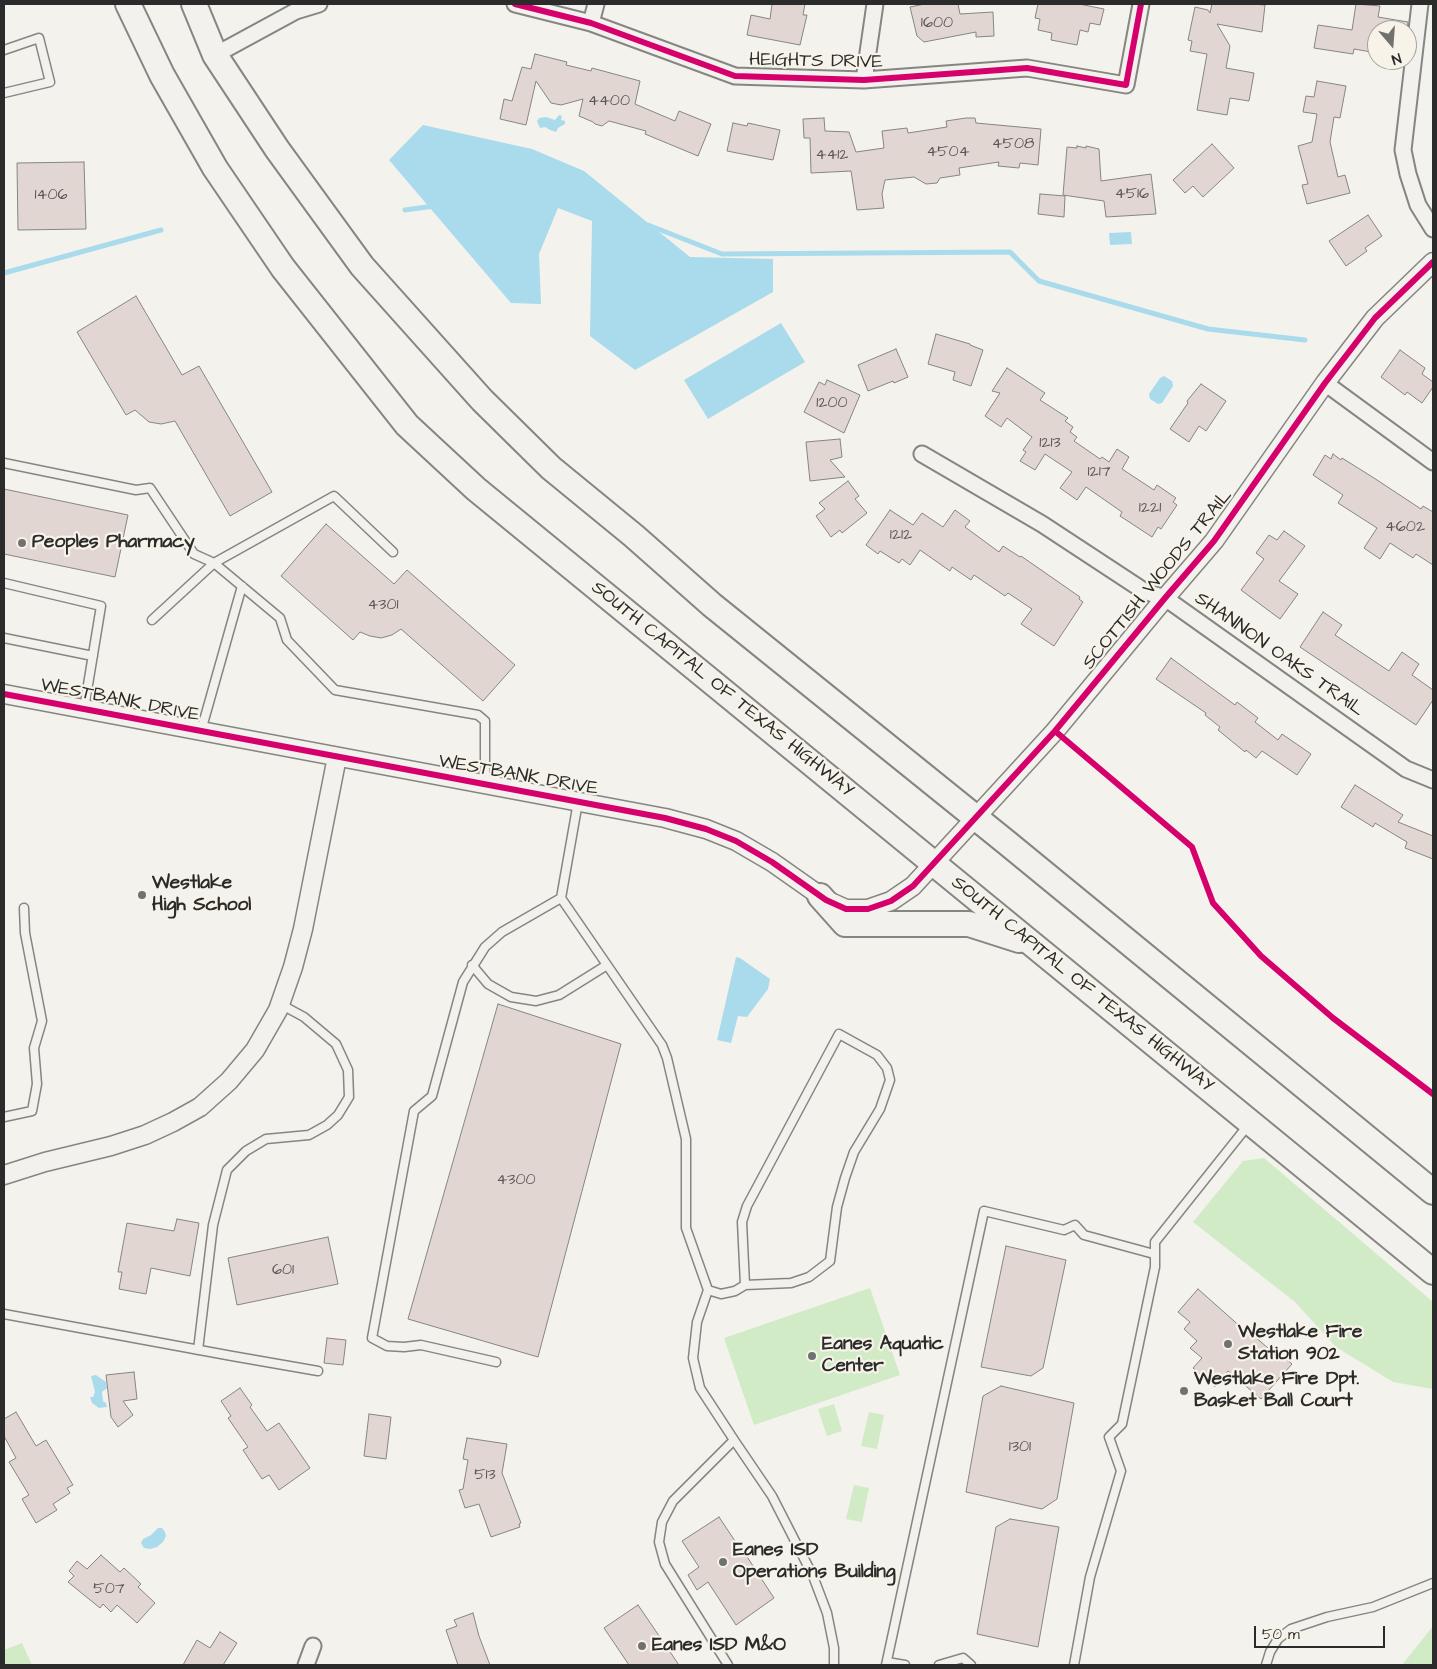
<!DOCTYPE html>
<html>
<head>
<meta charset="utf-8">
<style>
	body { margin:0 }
	#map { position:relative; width:1437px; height:1669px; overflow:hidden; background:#f4f2ec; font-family:"Architects Daughter",sans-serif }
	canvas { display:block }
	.frame { position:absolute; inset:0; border:5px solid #2b2b2b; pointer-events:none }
	.north { position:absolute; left:1367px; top:20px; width:50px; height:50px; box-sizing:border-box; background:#f7f3e8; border:1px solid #a5a39c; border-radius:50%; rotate:162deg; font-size:14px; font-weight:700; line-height:20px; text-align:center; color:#2b2b2b }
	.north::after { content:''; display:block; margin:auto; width:18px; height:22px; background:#71716f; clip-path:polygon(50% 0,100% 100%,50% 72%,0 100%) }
	.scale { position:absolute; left:1254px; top:1626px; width:131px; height:22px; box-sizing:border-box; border:2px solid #2b2b2b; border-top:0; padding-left:6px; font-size:15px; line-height:18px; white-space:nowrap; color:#2b2b2b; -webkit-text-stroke:4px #f7f3e8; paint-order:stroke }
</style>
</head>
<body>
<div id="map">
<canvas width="1437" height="1669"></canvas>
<div class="frame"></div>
<div class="north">N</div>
<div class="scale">50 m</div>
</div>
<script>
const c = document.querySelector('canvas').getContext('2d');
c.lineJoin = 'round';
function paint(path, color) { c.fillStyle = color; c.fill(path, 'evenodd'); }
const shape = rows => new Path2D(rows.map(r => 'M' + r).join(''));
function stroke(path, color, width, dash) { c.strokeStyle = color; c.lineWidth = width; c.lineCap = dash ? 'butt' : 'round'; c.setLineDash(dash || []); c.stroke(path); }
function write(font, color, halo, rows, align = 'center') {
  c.font = font + ' "Architects Daughter",sans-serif'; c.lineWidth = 4.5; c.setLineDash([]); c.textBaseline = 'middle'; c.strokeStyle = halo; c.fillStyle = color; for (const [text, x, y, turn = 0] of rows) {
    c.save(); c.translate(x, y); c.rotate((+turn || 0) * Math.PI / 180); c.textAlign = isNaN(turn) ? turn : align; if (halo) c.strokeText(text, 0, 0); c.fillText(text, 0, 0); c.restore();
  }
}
const green = shape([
	[1264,1158,1433,1302,1433,1389,1393,1382,1336,1347,1295,1302,1193,1222,1243,1161],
	[870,1288,900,1375,754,1425,724,1338],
	[834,1404,842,1431,827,1436,818,1409],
	[869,1412,884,1415,877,1449,861,1446],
	[854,1485,869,1488,862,1522,846,1519],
	[1433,1626,1433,1665,1402,1665],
	[22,1643,32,1665,5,1665,4,1661,4,1650]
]);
const water = shape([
	[559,115,562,116,561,120,565,121,565,124,558,128,556,132,550,130,545,127,540,128,539,126,537,121,539,118,546,117,555,120],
	[423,125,532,149,584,171,690,257,773,259,773,292,635,370,590,336,592,221,558,208,539,254,541,304,511,303,389,160],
	[1131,232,1132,244,1110,245,1109,233],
	[781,323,805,362,708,419,684,380],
	[1164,376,1172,381,1173,386,1162,403,1158,404,1150,399,1149,394,1160,378],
	[736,957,740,958,770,979,768,989,747,1017,738,1016,731,1043,717,1040],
	[96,1375,106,1382,107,1388,102,1392,103,1401,106,1403,107,1407,99,1408,92,1403,90,1397,93,1397,95,1392,91,1376],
	[158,1528,162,1528,165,1532,166,1536,163,1542,157,1547,150,1549,144,1548,141,1543,143,1539,151,1535]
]);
const stream = shape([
	[405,210,434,206],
	[648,225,722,254,1010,252,1039,281,1208,329,1305,340],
	[4,273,161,230]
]);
const building = shape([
	[772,4,805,4,803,15,807,15,800,45,747,35,751,15,770,19,772,4],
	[925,4,958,4,960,14,993,12,994,36,976,37,976,32,924,42,917,36,910,7,925,4],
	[1038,4,1079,4,1104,9,1100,25,1090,23,1088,32,1080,30,1077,45,1051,40,1052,33,1038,30,1040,19,1035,18,1038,4],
	[1212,4,1252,4,1265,5,1262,32,1217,24,1230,46,1226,68,1254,73,1249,101,1230,98,1227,115,1197,110,1207,54,1190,51,1192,41,1188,40,1195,7,1208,10,1210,13,1212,4],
	[1356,4,1380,6,1378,17,1408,22,1407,30,1377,30,1377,53,1354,49,1353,54,1314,48,1318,25,1352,30,1356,4],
	[535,54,567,62,566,65,591,71,592,68,640,81,635,104,675,121,679,111,711,124,698,156,645,134,646,131,609,121,602,126,595,124,593,122,579,116,583,99,561,105,551,103,536,81,526,125,500,119,504,99,512,101,522,67,531,69,535,54],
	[1317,81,1346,86,1340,118,1334,117,1330,142,1338,177,1345,175,1350,193,1307,204,1302,185,1308,184,1298,146,1312,142,1317,114,1303,112,1306,96,1314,97,1317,81],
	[824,118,825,131,849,132,856,152,884,148,882,131,907,128,908,133,947,127,946,121,966,118,975,118,976,123,1041,129,1038,165,1020,163,1019,168,998,166,999,162,959,168,960,175,940,178,937,183,926,184,914,177,885,180,882,194,884,208,857,210,851,171,811,173,810,138,804,138,803,119,824,118],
	[733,123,747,126,748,123,780,130,773,160,727,151,733,123],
	[1212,144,1234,168,1203,197,1193,186,1185,193,1173,180,1212,144],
	[1077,146,1086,148,1086,146,1099,149,1101,181,1151,174,1156,214,1106,217,1104,201,1063,195,1067,147,1077,148,1077,146],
	[84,162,86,229,18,230,17,163,84,162],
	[1040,194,1065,196,1064,217,1038,214,1040,194],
	[1368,215,1382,236,1365,248,1367,251,1346,266,1329,241,1368,215],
	[136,296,182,375,199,366,272,492,230,516,175,421,161,424,149,422,135,410,126,415,77,332,136,296],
	[936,334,970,344,970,345,983,350,971,386,953,380,955,372,928,364,936,334],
	[896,349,908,377,894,383,893,381,868,391,858,365,896,349],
	[1400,350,1425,368,1422,374,1433,382,1433,387,1422,403,1407,392,1405,395,1381,377,1400,350],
	[1007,368,1045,393,1040,400,1068,418,1065,421,1073,427,1070,432,1077,437,1074,441,1100,459,1102,457,1109,462,1117,449,1129,457,1122,469,1154,490,1157,485,1176,498,1173,502,1177,505,1161,529,1158,527,1152,537,1120,516,1122,512,1086,487,1077,500,1060,488,1072,472,1045,454,1035,470,1020,461,1026,452,1023,450,1032,437,1007,418,1001,427,985,416,1000,393,992,391,1007,368],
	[827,380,860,395,844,433,804,412,819,382,825,385,827,380],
	[1201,384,1226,401,1206,431,1199,426,1189,442,1170,429,1188,403,1187,401,1201,384],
	[840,439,842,457,830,460,845,477,810,481,806,442,840,439],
	[1333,454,1341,460,1342,458,1374,478,1421,509,1423,506,1433,512,1433,565,1416,554,1413,558,1390,543,1380,559,1364,548,1377,528,1338,503,1343,495,1313,475,1325,455,1331,459,1333,454],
	[848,481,859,496,855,499,867,513,842,533,840,530,831,537,816,516,825,509,819,503,848,481],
	[4,489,128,515,115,577,4,554,4,489],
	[890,510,913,525,922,513,943,527,955,510,970,521,965,527,999,552,1003,546,1020,557,1021,556,1080,597,1079,599,1083,602,1054,646,1021,624,1032,609,1008,593,1005,596,974,575,971,580,952,567,950,571,920,550,910,565,902,559,899,563,880,551,878,554,866,545,890,510],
	[326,524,394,584,407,570,515,665,483,701,401,629,392,635,381,638,370,636,360,632,353,640,281,576,326,524],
	[1284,531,1305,546,1279,581,1298,594,1280,619,1241,590,1264,559,1256,553,1269,535,1277,540,1284,531],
	[1323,612,1342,625,1335,635,1389,671,1402,652,1419,664,1412,675,1433,690,1433,700,1416,725,1300,647,1323,612],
	[1171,658,1235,705,1237,702,1258,718,1255,722,1278,740,1282,734,1311,754,1297,775,1262,751,1256,758,1246,750,1245,752,1218,730,1220,727,1205,715,1206,713,1156,679,1171,658],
	[1355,785,1403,815,1398,822,1433,836,1433,859,1405,848,1407,842,1375,823,1373,827,1341,807,1355,785],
	[498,1004,621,1044,538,1357,408,1319,498,1004],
	[177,1219,199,1223,190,1276,151,1268,146,1294,119,1289,122,1272,118,1272,127,1223,174,1231,177,1219],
	[328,1237,338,1284,237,1305,228,1258,328,1237],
	[1006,1246,1066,1260,1043,1368,1031,1376,981,1367,1006,1246],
	[1198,1289,1252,1337,1254,1336,1268,1348,1271,1346,1292,1364,1261,1399,1228,1371,1215,1387,1193,1368,1202,1358,1190,1348,1197,1341,1184,1329,1190,1322,1178,1312,1198,1289],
	[327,1338,346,1340,343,1365,324,1363,327,1338],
	[134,1372,137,1399,123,1401,133,1415,118,1427,111,1417,106,1375,134,1372],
	[1001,1386,1074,1403,1057,1499,1042,1509,966,1492,983,1396,1001,1386],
	[240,1388,252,1405,250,1407,267,1431,279,1423,310,1468,279,1490,269,1475,262,1479,243,1450,248,1447,228,1418,231,1416,221,1401,240,1388],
	[16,1412,36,1446,46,1440,73,1485,67,1488,70,1493,53,1504,57,1510,36,1523,22,1499,29,1495,9,1462,16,1458,4,1436,4,1419,16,1412],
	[369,1414,391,1417,386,1459,364,1456,369,1414],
	[467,1438,507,1444,502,1473,521,1523,519,1524,520,1527,491,1537,479,1504,465,1508,459,1490,463,1489,468,1460,463,1459,467,1438],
	[719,1517,739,1547,740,1546,774,1598,736,1625,708,1582,697,1590,688,1575,699,1567,682,1541,719,1517],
	[1010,1519,1059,1527,1038,1647,977,1634,996,1527,1010,1519],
	[101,1555,120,1572,124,1568,141,1584,138,1587,155,1603,137,1623,117,1605,111,1612,103,1604,100,1608,68,1582,74,1576,69,1571,77,1561,87,1569,101,1555],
	[638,1605,679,1665,629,1665,604,1628,638,1605],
	[473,1613,479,1636,490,1665,458,1665,446,1630,457,1626,454,1620,473,1613],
	[220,1632,237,1643,223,1665,183,1665,197,1640,210,1648,220,1632]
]);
const service = shape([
	[4,50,39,38,50,82,4,93],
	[4,463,136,490,150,488,194,554,214,563,280,618,287,640,335,690,478,715,485,721,485,785],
	[4,583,101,606,84,709],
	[152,620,214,563,334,496,393,552],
	[4,638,93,656],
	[201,731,242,586],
	[561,898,662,1045,667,1058,686,1139,686,1228,708,1290,721,1294,735,1291,745,1285,742,1222,747,1206,839,1034,877,1055,887,1068,890,1080,880,1109,854,1152,845,1178,837,1207,830,1261,809,1277,791,1283,745,1285],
	[472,965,488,984,511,997,536,1001,559,995,607,965],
	[4,1117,32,1111,37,1084,34,1048,42,1021,25,933,24,908],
	[708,1290,697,1322,693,1358,700,1388,734,1440,673,1501,662,1522,659,1542,665,1564,728,1665],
	[4,1314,232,1356,318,1371],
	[198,1350,213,1225,227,1170,246,1151,266,1139,309,1135,327,1125,338,1115,349,1097,348,1070,336,1044,304,1017,280,1004],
	[496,1362,421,1345,404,1347,387,1346,372,1338,414,1111,432,1096,463,982,485,947,502,932,561,898,578,802],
	[734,1440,772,1496,813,1576,827,1613,834,1648,834,1665],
	[887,1662,905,1665],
	[886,1665,984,1211,1064,1230,1075,1225,1084,1235,1154,1254],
	[939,1665,963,1658,971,1665],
	[1074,1665,1090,1577,1121,1471,1109,1437,1122,1424,1155,1267,1155,1242,1249,1124],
	[1266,1665,1270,1652,1278,1639,1291,1629,1327,1617,1373,1607,1433,1583]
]);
const minor = shape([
	[515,4,591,23,735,76,864,80,1027,68,1126,85,1141,4],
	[1420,4,1403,150,1408,174,1418,205,1433,229],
	[591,23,596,4],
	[215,55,296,11,319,4],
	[864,80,875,4],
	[1325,383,1433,462],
	[922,454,1042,524,1144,591,1165,598,1406,769,1433,780],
	[306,1665,313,1646]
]);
const tertiary = shape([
	[4,694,665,818,706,829,736,841,772,862,826,900,846,909,868,909,891,901,913,886,1055,731,1165,598,1214,541,1325,383,1375,318,1433,262],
	[4,1175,45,1162,111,1146,145,1135,173,1122,200,1107,229,1081,255,1050,278,1010,293,967,303,929,337,757]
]);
const trunk = shape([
	[128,4,162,75,215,168,283,268,407,425,476,489,1433,1272],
	[194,4,215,55,277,149,362,266,482,400,551,468,634,536,712,605,1006,842,1433,1192],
	[820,896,845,924,969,924,1019,940]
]);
const cycleway = shape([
	[515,4,591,23,735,76,864,80,1027,68,1126,85,1141,4],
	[4,694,665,818,706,829,736,841,772,862,826,900,846,909,868,909,891,901,913,886,1055,731,1165,598,1214,541,1325,383,1375,318,1433,262],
	[1055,731,1192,847,1213,903,1261,956,1333,1018,1433,1094]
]);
const markers = [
	[22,543,5,"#71716f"],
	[142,895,5,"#71716f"],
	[1228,1344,5,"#71716f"],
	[812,1356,5,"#71716f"],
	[1184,1391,5,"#71716f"],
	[723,1562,5,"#71716f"],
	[642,1646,5,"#71716f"]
];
const numberNames = [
	["1600",937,24],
	["4400",609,102],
	["4508",1013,145],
	["4504",948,153],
	["4412",832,156],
	["4516",1132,195],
	["1406",51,196],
	["1200",832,404],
	["1213",1050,444],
	["1217",1099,473],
	["1221",1150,509],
	["4602",1405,528],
	["1212",901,536],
	["4301",383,606],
	["4300",516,1181],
	["601",283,1271],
	["1301",1020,1448],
	["513",485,1476],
	["507",109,1590]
];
const streetNames = [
	["HEIGHTS DRIVE",816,62,1],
	["SCOTTISH WOODS TRAIL",1158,580,-51],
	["SHANNON OAKS TRAIL",1279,655,35],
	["SOUTH CAPITAL OF TEXAS HIGHWAY",722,690,39],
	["WESTBANK DRIVE",120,701,11],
	["WESTBANK DRIVE",518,776,10],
	["SOUTH CAPITAL OF TEXAS HIGHWAY",1082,985,39]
];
const poiNames = [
	["Peoples Pharmacy",32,543],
	["Westlake",152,884],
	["High School",152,906],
	["Westlake Fire",1238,1333],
	["Station 902",1238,1355],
	["Eanes Aquatic",822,1345],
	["Center",822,1367],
	["Westlake Fire Dpt.",1194,1380],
	["Basket Ball Court",1194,1402],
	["Eanes ISD",733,1551],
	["Operations Building",733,1573],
	["Eanes ISD M&O",652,1646]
];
paint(green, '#d0ebc6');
paint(water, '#aadbec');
stroke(stream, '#aadbec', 5);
paint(building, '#e2d6d3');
stroke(building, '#858582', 1);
stroke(service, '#858582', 11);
stroke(minor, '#858582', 19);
stroke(tertiary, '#858582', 21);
stroke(trunk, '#858582', 28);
stroke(service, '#f2f1ed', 8);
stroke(minor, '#f2f1ed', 15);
stroke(tertiary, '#f2f1ed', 18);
stroke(trunk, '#f2f1ed', 24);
stroke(cycleway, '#d6006c', 6);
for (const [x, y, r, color] of markers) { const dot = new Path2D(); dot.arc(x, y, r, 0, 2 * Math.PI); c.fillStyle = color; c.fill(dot); stroke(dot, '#f7f3e8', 2); }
write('16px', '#595655', null, numberNames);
write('19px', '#2b2b2b', '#f7f3e8', streetNames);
write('bold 19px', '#2b2b2b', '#f7f3e8', poiNames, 'left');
</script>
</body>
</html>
